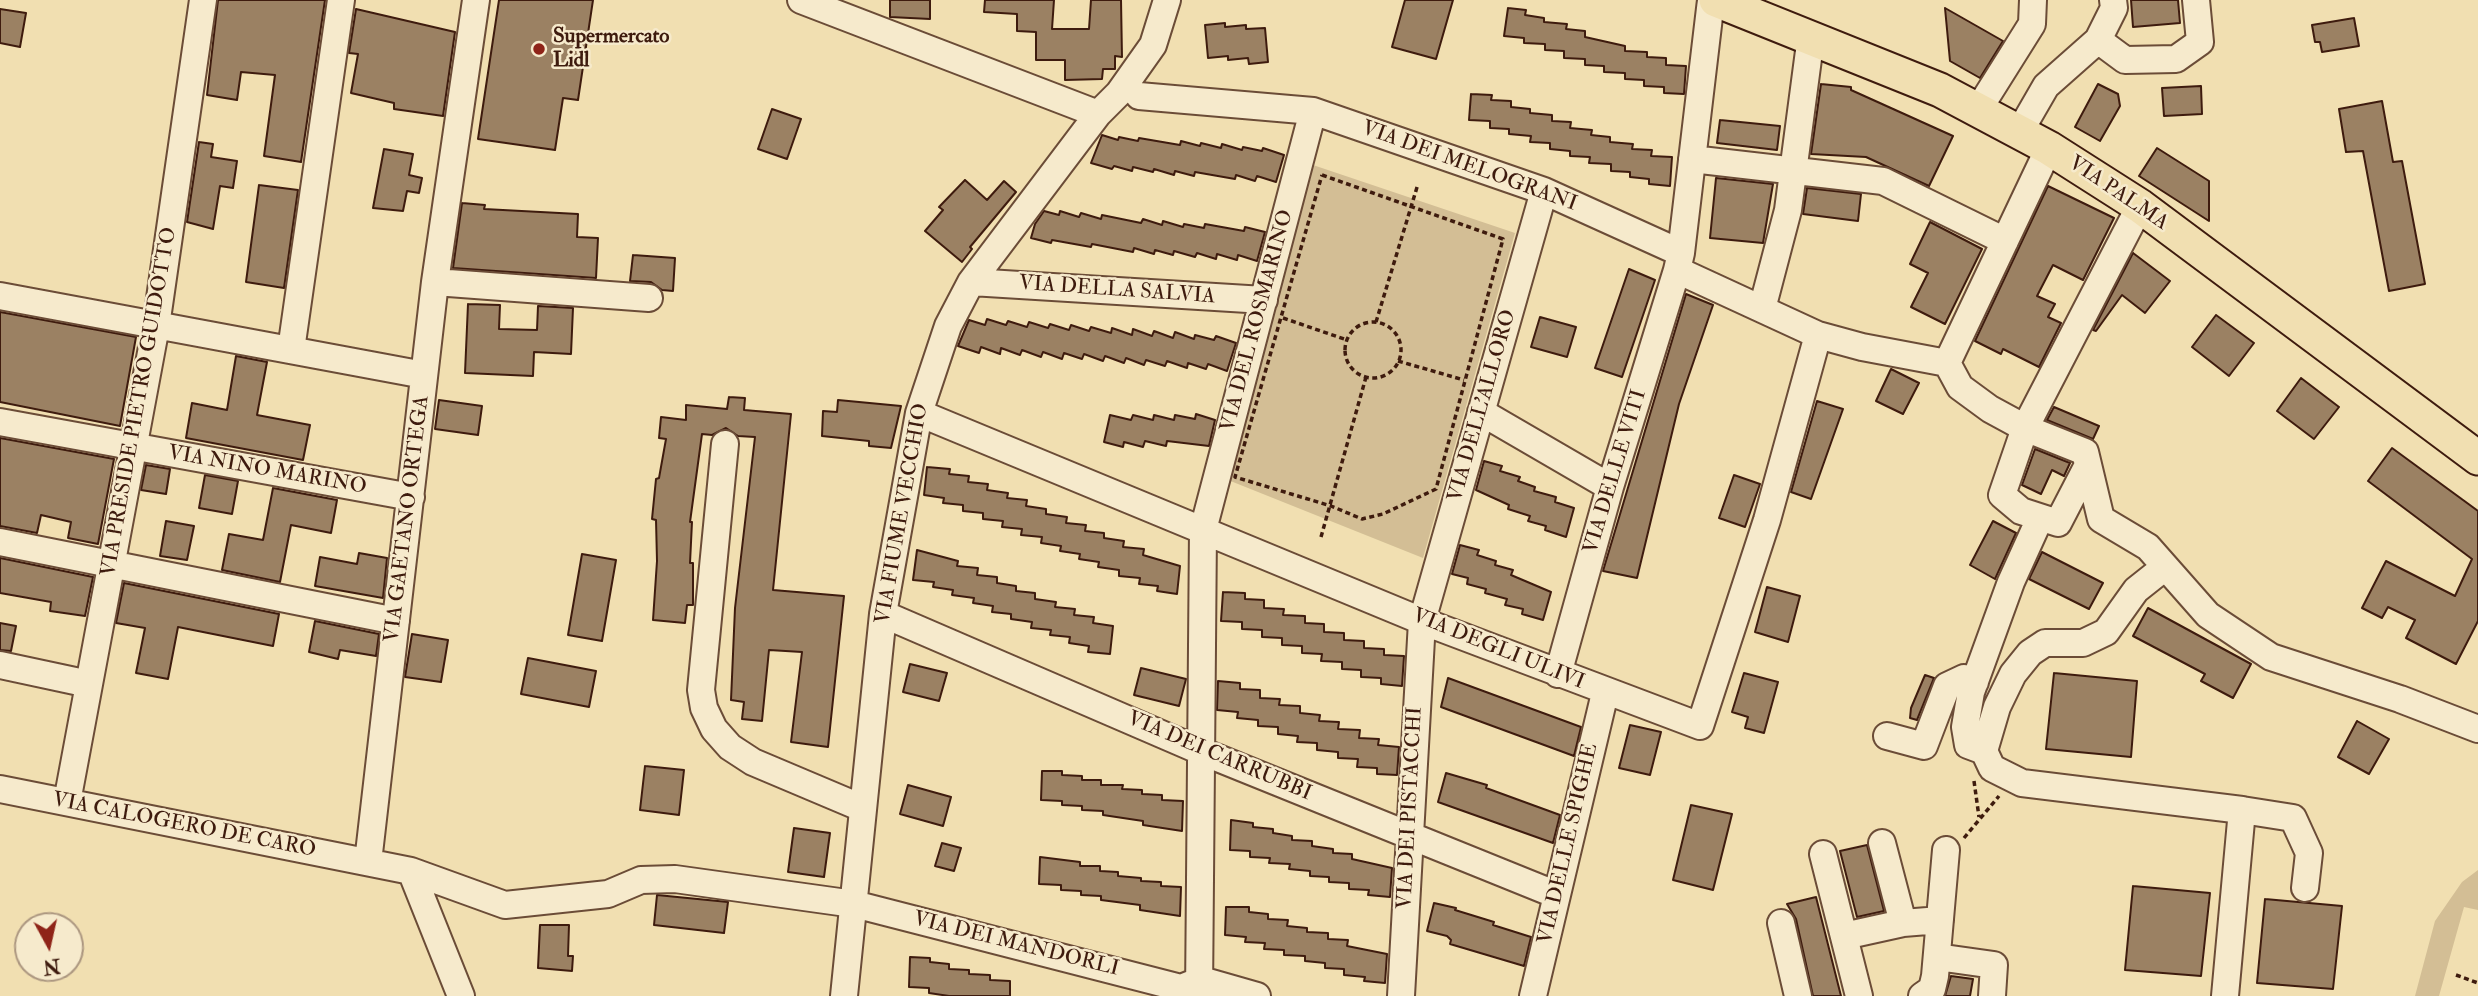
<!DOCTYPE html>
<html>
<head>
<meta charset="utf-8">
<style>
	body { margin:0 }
	#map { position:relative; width:2478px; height:996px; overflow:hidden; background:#f1dfb1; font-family:"IM FELL Double Pica",serif }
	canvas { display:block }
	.north { position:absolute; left:14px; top:912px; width:70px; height:70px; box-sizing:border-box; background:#f6eacc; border:2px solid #ac9780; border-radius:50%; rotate:172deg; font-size:19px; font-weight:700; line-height:28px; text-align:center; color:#3e1b0e }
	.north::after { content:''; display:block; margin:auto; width:24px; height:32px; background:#8f2418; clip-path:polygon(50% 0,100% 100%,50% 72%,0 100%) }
</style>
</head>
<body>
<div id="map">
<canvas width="2478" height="996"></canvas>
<div class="north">N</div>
</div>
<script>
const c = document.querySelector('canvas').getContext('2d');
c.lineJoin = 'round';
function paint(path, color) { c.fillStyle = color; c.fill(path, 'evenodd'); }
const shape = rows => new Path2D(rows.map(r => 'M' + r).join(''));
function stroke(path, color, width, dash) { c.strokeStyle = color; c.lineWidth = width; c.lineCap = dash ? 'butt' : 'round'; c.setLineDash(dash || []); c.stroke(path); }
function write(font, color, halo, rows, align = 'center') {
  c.font = font + ' "IM FELL Double Pica",serif'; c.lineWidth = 5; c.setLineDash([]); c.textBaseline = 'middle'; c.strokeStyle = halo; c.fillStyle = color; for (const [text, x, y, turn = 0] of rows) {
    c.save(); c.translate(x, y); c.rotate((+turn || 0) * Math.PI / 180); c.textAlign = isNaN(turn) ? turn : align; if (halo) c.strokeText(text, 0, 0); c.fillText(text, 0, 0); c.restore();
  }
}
const green = shape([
	[1313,165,1515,233,1423,558,1228,480],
	[2478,870,2478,910,2464,907,2439,996,2415,996,2435,921,2462,882]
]);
const building = shape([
	[218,0,325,0,301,162,264,156,275,75,241,72,237,100,207,95,218,0],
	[499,0,593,0,578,100,563,98,555,150,478,139,499,0],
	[890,0,930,0,930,19,890,17,890,0],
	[985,0,1054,0,1052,29,1089,29,1091,0,1121,0,1122,57,1115,56,1115,69,1103,69,1102,79,1065,80,1065,60,1036,60,1036,32,1017,31,1017,14,984,12,985,0],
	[1405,0,1453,0,1436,59,1392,47,1405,0],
	[2131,0,2178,0,2180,23,2133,27,2131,0],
	[1508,8,1526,10,1525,15,1544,18,1544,22,1567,24,1566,29,1585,31,1585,37,1625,46,1625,51,1647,52,1647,57,1666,58,1666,65,1686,66,1684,94,1664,93,1664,87,1644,86,1644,80,1625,79,1625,73,1604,72,1604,66,1585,65,1585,59,1564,58,1564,51,1545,50,1545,44,1524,43,1524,38,1504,36,1508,8],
	[1945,8,2003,41,1980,78,1950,61,1945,8],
	[0,9,26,13,20,47,0,43,0,9],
	[356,9,455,32,443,116,394,109,394,103,351,93,358,54,349,53,356,9],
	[2354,18,2359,46,2322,52,2320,42,2315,42,2312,25,2354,18],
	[1225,23,1225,27,1246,25,1246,29,1265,28,1268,62,1249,64,1248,58,1228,60,1228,56,1208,58,1205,25,1225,23],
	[1821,84,1851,87,1851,90,1953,136,1929,186,1866,157,1811,154,1821,84],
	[2098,84,2118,94,2120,106,2100,141,2075,127,2098,84],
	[2201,86,2202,114,2164,116,2162,88,2201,86],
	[1471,94,1492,95,1491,100,1511,101,1511,107,1530,109,1530,113,1552,115,1552,121,1571,122,1570,128,1592,130,1591,135,1610,137,1610,142,1633,144,1632,149,1652,150,1651,156,1672,157,1670,186,1649,184,1649,179,1630,177,1630,172,1611,171,1611,164,1589,163,1590,157,1570,156,1570,151,1550,149,1550,143,1530,142,1531,136,1509,134,1509,129,1490,128,1490,121,1469,120,1471,94],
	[2382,101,2393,162,2402,161,2425,284,2389,291,2363,151,2346,152,2339,109,2382,101],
	[772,109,801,119,787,159,758,149,772,109],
	[1720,120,1780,126,1777,150,1717,143,1720,120],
	[1102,135,1118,140,1119,137,1138,141,1139,138,1180,145,1181,141,1200,146,1201,143,1221,148,1222,144,1242,150,1243,147,1262,151,1263,148,1284,155,1276,182,1257,176,1255,181,1236,175,1235,179,1195,172,1194,176,1175,171,1174,175,1154,169,1153,172,1133,167,1132,171,1114,166,1112,169,1091,163,1102,135],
	[199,142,213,144,211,157,237,161,233,188,220,186,213,229,187,222,199,142],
	[2157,148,2209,181,2209,221,2139,176,2157,148],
	[384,149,413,154,409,175,422,178,419,193,407,191,403,211,373,208,384,149],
	[1716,178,1773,184,1763,243,1710,238,1716,178],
	[965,180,987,200,1004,181,1016,192,970,247,972,249,962,262,925,231,943,210,939,207,965,180],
	[259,185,298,190,284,288,246,282,259,185],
	[2048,186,2114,218,2083,280,2053,265,2037,296,2055,304,2048,317,2061,323,2039,367,2003,349,2001,354,1975,341,2048,186],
	[1807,188,1861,194,1858,221,1803,214,1807,188],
	[462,203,485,205,484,209,578,214,577,237,598,238,596,278,453,268,462,203],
	[1044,211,1059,215,1060,211,1079,217,1081,213,1101,219,1102,215,1141,223,1143,219,1162,225,1163,221,1183,227,1184,224,1204,228,1205,224,1244,231,1245,227,1265,232,1257,261,1238,255,1237,260,1217,254,1216,259,1197,253,1195,257,1174,251,1173,255,1155,250,1154,254,1134,248,1133,252,1092,244,1091,247,1052,240,1051,243,1031,238,1035,224,1044,211],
	[1930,222,1982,249,1945,324,1911,307,1928,273,1910,264,1930,222],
	[2133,253,2170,281,2145,313,2122,295,2096,331,2093,330,2133,253],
	[633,255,675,258,673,291,662,290,651,282,630,281,633,255],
	[1629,269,1655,280,1622,377,1595,368,1629,269],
	[1686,294,1713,305,1679,404,1637,578,1603,571,1686,294],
	[468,304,500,305,499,329,537,330,538,306,573,308,571,354,534,352,533,376,465,373,468,304],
	[0,312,136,337,120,426,0,402,0,312],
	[2216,315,2254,343,2229,376,2192,347,2216,315],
	[1540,317,1576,327,1567,357,1531,347,1540,317],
	[987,319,1006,325,1008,321,1027,327,1029,322,1048,328,1050,324,1069,330,1071,325,1089,331,1091,327,1111,333,1112,328,1132,335,1133,329,1152,336,1154,331,1173,338,1175,332,1194,339,1195,335,1214,340,1216,336,1236,343,1227,371,1208,364,1206,369,1188,363,1187,368,1167,361,1165,366,1146,360,1144,365,1126,358,1124,363,1105,356,1103,361,1084,354,1082,359,1064,353,1062,359,1043,352,1041,357,1022,350,1020,355,1001,348,1000,354,981,347,979,353,958,346,969,320,985,325,987,319],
	[236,356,267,362,257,415,310,425,303,460,186,438,192,403,227,410,236,356],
	[1891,369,1919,383,1903,414,1876,401,1891,369],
	[2301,378,2339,407,2314,439,2277,411,2301,378],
	[729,397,745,398,744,410,791,414,773,590,844,596,828,747,791,742,802,652,769,650,762,721,742,719,744,702,731,700,735,608,755,437,738,436,726,428,712,435,702,434,690,522,692,522,690,563,693,563,693,605,687,605,685,623,653,620,657,561,656,520,652,519,656,479,659,478,666,439,659,438,661,417,686,420,686,405,727,409,729,397],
	[439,400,482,406,478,435,435,429,439,400],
	[838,400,901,406,891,448,869,446,869,441,822,436,823,411,837,412,838,400],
	[1817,401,1843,409,1811,499,1791,492,1817,401],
	[2054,407,2099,426,2093,439,2047,420,2054,407],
	[1196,414,1215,420,1209,446,1167,441,1166,446,1145,441,1143,447,1124,442,1123,447,1104,442,1110,415,1131,420,1133,415,1153,420,1154,415,1174,420,1175,415,1195,419,1196,414],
	[0,438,114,459,98,544,68,538,71,522,41,515,37,533,0,526,0,438],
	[2392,448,2478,511,2478,621,2456,664,2406,638,2415,620,2388,607,2382,618,2362,608,2386,561,2455,596,2472,559,2368,481,2392,448],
	[2035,449,2070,463,2064,476,2052,470,2041,494,2022,485,2035,449],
	[1484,461,1502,466,1500,471,1520,477,1518,481,1535,487,1534,491,1556,497,1555,502,1574,508,1566,537,1545,530,1546,526,1528,521,1530,516,1508,509,1509,505,1476,490,1484,461],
	[146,465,170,469,166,494,141,490,146,465],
	[927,467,950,469,949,474,969,476,968,482,988,484,987,490,1008,493,1007,498,1027,500,1026,506,1046,509,1046,514,1067,517,1066,523,1086,525,1085,531,1104,533,1104,538,1124,541,1123,547,1144,549,1143,555,1180,566,1177,594,1157,591,1158,586,1139,584,1140,578,1119,576,1119,570,1098,567,1099,562,1079,559,1080,554,1060,551,1061,546,1041,543,1042,537,1021,535,1022,529,1002,527,1003,521,983,519,983,513,963,511,963,505,943,503,944,498,924,495,927,467],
	[205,475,238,481,232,514,199,508,205,475],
	[1734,475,1760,484,1745,527,1719,518,1734,475],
	[273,488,337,500,331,533,291,525,280,582,222,570,229,534,263,540,273,488],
	[166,521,194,526,187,560,160,556,166,521],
	[1993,521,2016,533,1995,579,1970,565,1993,521],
	[1460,545,1479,550,1477,555,1496,561,1495,565,1513,570,1511,575,1551,592,1543,620,1522,614,1523,609,1505,605,1507,599,1485,593,1486,589,1467,584,1468,578,1452,574,1460,545],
	[917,550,958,561,957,566,978,568,977,575,997,577,997,583,1016,586,1016,591,1035,593,1035,599,1056,602,1055,607,1075,609,1074,615,1094,617,1093,623,1113,626,1110,654,1088,652,1089,646,1069,643,1070,637,1050,635,1051,630,1031,628,1032,622,1011,619,1011,614,992,612,993,606,973,603,974,598,952,595,953,590,933,587,934,582,913,580,917,550],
	[2042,552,2103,583,2089,609,2029,579,2042,552],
	[359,553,387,558,383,598,315,586,320,557,357,564,359,553],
	[582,554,616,560,602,641,568,635,582,554],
	[0,558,93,577,85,616,50,611,51,602,0,593,0,558],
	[124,583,279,614,273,646,178,627,168,679,136,673,145,628,116,623,124,583],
	[1767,587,1800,596,1788,642,1755,632,1767,587],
	[1223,592,1245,593,1245,599,1264,600,1264,608,1284,609,1283,615,1305,616,1305,623,1324,624,1324,632,1344,633,1344,640,1364,641,1364,648,1384,649,1384,655,1404,656,1402,686,1381,684,1381,678,1361,677,1361,670,1342,669,1342,662,1321,661,1322,654,1302,653,1302,646,1282,645,1282,638,1262,637,1262,630,1242,629,1242,622,1221,621,1223,592],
	[2148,608,2251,664,2233,698,2201,681,2205,674,2133,636,2148,608],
	[315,621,379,634,376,656,340,650,338,659,309,652,315,621],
	[0,623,16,626,11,651,0,650,0,623],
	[412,634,448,640,441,682,405,677,412,634],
	[528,658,596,671,589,707,521,694,528,658],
	[910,664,947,673,939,701,903,692,910,664],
	[1141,668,1186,679,1179,706,1134,695,1141,668],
	[1744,673,1778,682,1764,733,1745,728,1748,717,1732,712,1744,673],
	[2054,673,2137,681,2131,757,2046,749,2054,673],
	[1925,675,1934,678,1917,720,1910,718,1911,708,1925,675],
	[1448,678,1581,727,1574,756,1441,707,1448,678],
	[1218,681,1240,683,1240,689,1260,690,1260,698,1280,699,1279,705,1300,706,1300,713,1320,715,1319,721,1339,722,1338,729,1360,730,1359,738,1379,739,1378,745,1399,747,1397,775,1377,774,1377,768,1357,767,1358,759,1338,758,1338,752,1317,750,1317,743,1297,742,1298,736,1278,734,1278,727,1258,726,1258,720,1237,718,1238,712,1217,710,1218,681],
	[2357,721,2389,739,2369,774,2338,757,2357,721],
	[1630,725,1661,732,1650,775,1619,768,1630,725],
	[645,766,684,770,679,815,640,810,645,766],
	[1042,771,1062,771,1062,775,1082,776,1082,780,1101,780,1101,785,1123,785,1122,789,1142,790,1142,794,1162,795,1162,800,1183,801,1182,831,1143,825,1143,821,1103,815,1103,811,1082,810,1082,806,1062,805,1062,801,1041,800,1042,771],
	[1446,773,1487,785,1486,788,1560,815,1553,843,1438,802,1446,773],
	[908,785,951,797,943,826,900,814,908,785],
	[1691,805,1732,814,1713,890,1673,880,1691,805],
	[1231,820,1253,823,1253,827,1273,829,1273,833,1292,836,1292,840,1312,841,1312,846,1333,849,1333,853,1352,854,1352,859,1392,868,1390,897,1368,895,1369,890,1349,889,1349,883,1329,882,1329,877,1310,876,1310,871,1289,869,1290,864,1269,863,1270,858,1250,857,1250,851,1230,850,1231,820],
	[794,828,830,833,824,877,788,872,794,828],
	[942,843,961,848,954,871,935,866,942,843],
	[1867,845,1884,911,1857,917,1840,851,1867,845],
	[1040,857,1080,862,1080,866,1100,866,1100,871,1118,872,1118,876,1141,878,1141,881,1161,882,1161,886,1181,887,1180,916,1140,910,1140,905,1101,900,1101,896,1081,895,1081,891,1061,890,1061,885,1039,884,1040,857],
	[2133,886,2210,893,2201,976,2125,970,2133,886],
	[657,895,728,902,724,933,654,925,657,895],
	[1816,897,1841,996,1813,996,1796,919,1787,904,1816,897],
	[2265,899,2342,906,2333,989,2257,983,2265,899],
	[1434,903,1456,908,1455,910,1494,922,1493,925,1531,937,1524,966,1450,944,1451,940,1447,936,1427,931,1434,903],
	[1226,907,1249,907,1249,912,1268,914,1268,919,1288,920,1287,926,1307,928,1307,932,1328,933,1328,939,1348,940,1347,946,1387,954,1385,983,1364,981,1365,977,1344,975,1344,969,1325,968,1325,963,1305,961,1305,956,1284,955,1284,950,1264,949,1265,943,1245,942,1246,937,1225,935,1226,907],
	[540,925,569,925,568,956,573,956,572,971,538,968,540,925],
	[910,957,930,958,930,962,949,964,949,969,969,970,969,974,990,975,990,980,1010,981,1010,996,949,996,929,993,929,988,909,987,910,957],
	[1951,976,1973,979,1970,996,1945,996,1951,976]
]);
const path = shape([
	[1322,175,1503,239,1436,489,1383,514,1362,519,1331,506,1235,477,1322,175],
	[1283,318,1347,340],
	[1376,322,1418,184],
	'1345 350a28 28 0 1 1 56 0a28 28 0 1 1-56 0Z',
	[1398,361,1464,380],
	[1321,537,1366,377],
	[1974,781,1979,817],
	[1964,838,1999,796],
	[2456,975,2478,983]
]);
const minor = shape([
	[801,0,1098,114],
	[2098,40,2125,60,2176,59,2200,42,2196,0],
	[1139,96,1313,111,1544,191,1681,253,1677,270,1818,335,1862,347,1947,363],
	[1978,110,2032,24,2033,0],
	[2020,131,2046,86,2098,40,2114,8,2113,0],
	[1692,159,1883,181,2005,241],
	[1681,253,1711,0],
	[435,282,649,298],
	[971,282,1264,300],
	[0,296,424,375],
	[1762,309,1788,210,1811,36],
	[291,350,341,0],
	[1947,363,1960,387,1990,409,2025,428,2085,452,2101,519,2148,547,2208,615,2271,657,2400,699,2478,729],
	[1947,363,2049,148],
	[1481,412,1610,487],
	[919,413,1422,621,1700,726,1767,520,1818,335],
	[0,422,411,497],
	[725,444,701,690,704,708,714,729,730,747,753,762,862,808],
	[2087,467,2058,523,2021,511,2002,495,2025,428,2140,206],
	[0,542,396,621],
	[2165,567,2136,590,2106,632,2083,643,2045,643,2030,653,2013,674,1997,707,1984,751,1992,768,2022,783,2242,810,2225,996],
	[883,614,1203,752,1557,895],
	[0,665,89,684],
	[1558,674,1610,487,1677,270],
	[1887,736,1924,746,1947,686,1964,678,1975,682],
	[1984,751,1968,745,1965,727,1971,692,2011,582,2040,518],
	[0,789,411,871,461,996],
	[67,802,156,326,203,0],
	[2242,810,2293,818,2309,853,2305,888],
	[1882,843,1903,923,1940,920],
	[1823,854,1859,996],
	[368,862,435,282,476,0],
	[411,871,505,905,608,894,641,880,675,879,854,904,1181,988,1201,980,1257,996],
	[1781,923,1798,996],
	[1844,936,1903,923],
	[1937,957,1994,965,1992,996],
	[844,996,883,614,919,413,948,326,971,282,1098,114,1119,93,1153,45,1167,0],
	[1199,996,1203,530,1313,111],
	[1401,996,1422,621,1544,191],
	[1533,996,1605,693],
	[1922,996,1932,989,1935,976,1946,850]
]);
const major = shape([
	[1716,0,1940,90,2049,148,2140,206,2478,458]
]);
const markers = [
	[539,49,7,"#8f2418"]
];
const poiNames = [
	["Supermercato",553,37],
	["Lidl",553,61]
];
const streetNames = [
	["VIA DEI MELOGRANI",1469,167,20],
	["VIA PALMA",2118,194,34],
	["VIA DELLA SALVIA",1117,291,4],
	["VIA DEL ROSMARINO",1258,321,-75],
	["VIA PRESIDE PIETRO GUIDOTTO",140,402,-80],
	["VIA DELL'ALLORO",1483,406,-74],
	["VIA NINO MARINO",267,471,10],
	["VIA DELLE VITI",1616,472,-73],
	["VIA FIUME VECCHIO",903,514,-80],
	["VIA GAETANO ORTEGA",408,519,-83],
	["VIA DEGLI ULIVI",1498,650,22],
	["VIA DEI CARRUBBI",1219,757,23],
	["VIA DEI PISTACCHI",1411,808,-87],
	["VIA CALOGERO DE CARO",184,826,11],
	["VIA DELLE SPIGHE",1569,844,-77],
	["VIA DEI MANDORLI",1016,945,14]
];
paint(green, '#d3be95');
paint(building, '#9b8163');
stroke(building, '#3e1b0e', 2);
stroke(minor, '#6b4c37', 30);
stroke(major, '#3e1b0e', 37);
stroke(path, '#3e1b0e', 3.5, [5, 3.5]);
stroke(minor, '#f6eacc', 26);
stroke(major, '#f1dfb1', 33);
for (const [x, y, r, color] of markers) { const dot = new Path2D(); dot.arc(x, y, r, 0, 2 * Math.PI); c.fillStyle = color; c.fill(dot); stroke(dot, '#f6eacc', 2.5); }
write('bold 21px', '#3e1b0e', '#f6eacc', poiNames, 'left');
write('21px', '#3e1b0e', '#f6eacc', streetNames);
</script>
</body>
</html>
